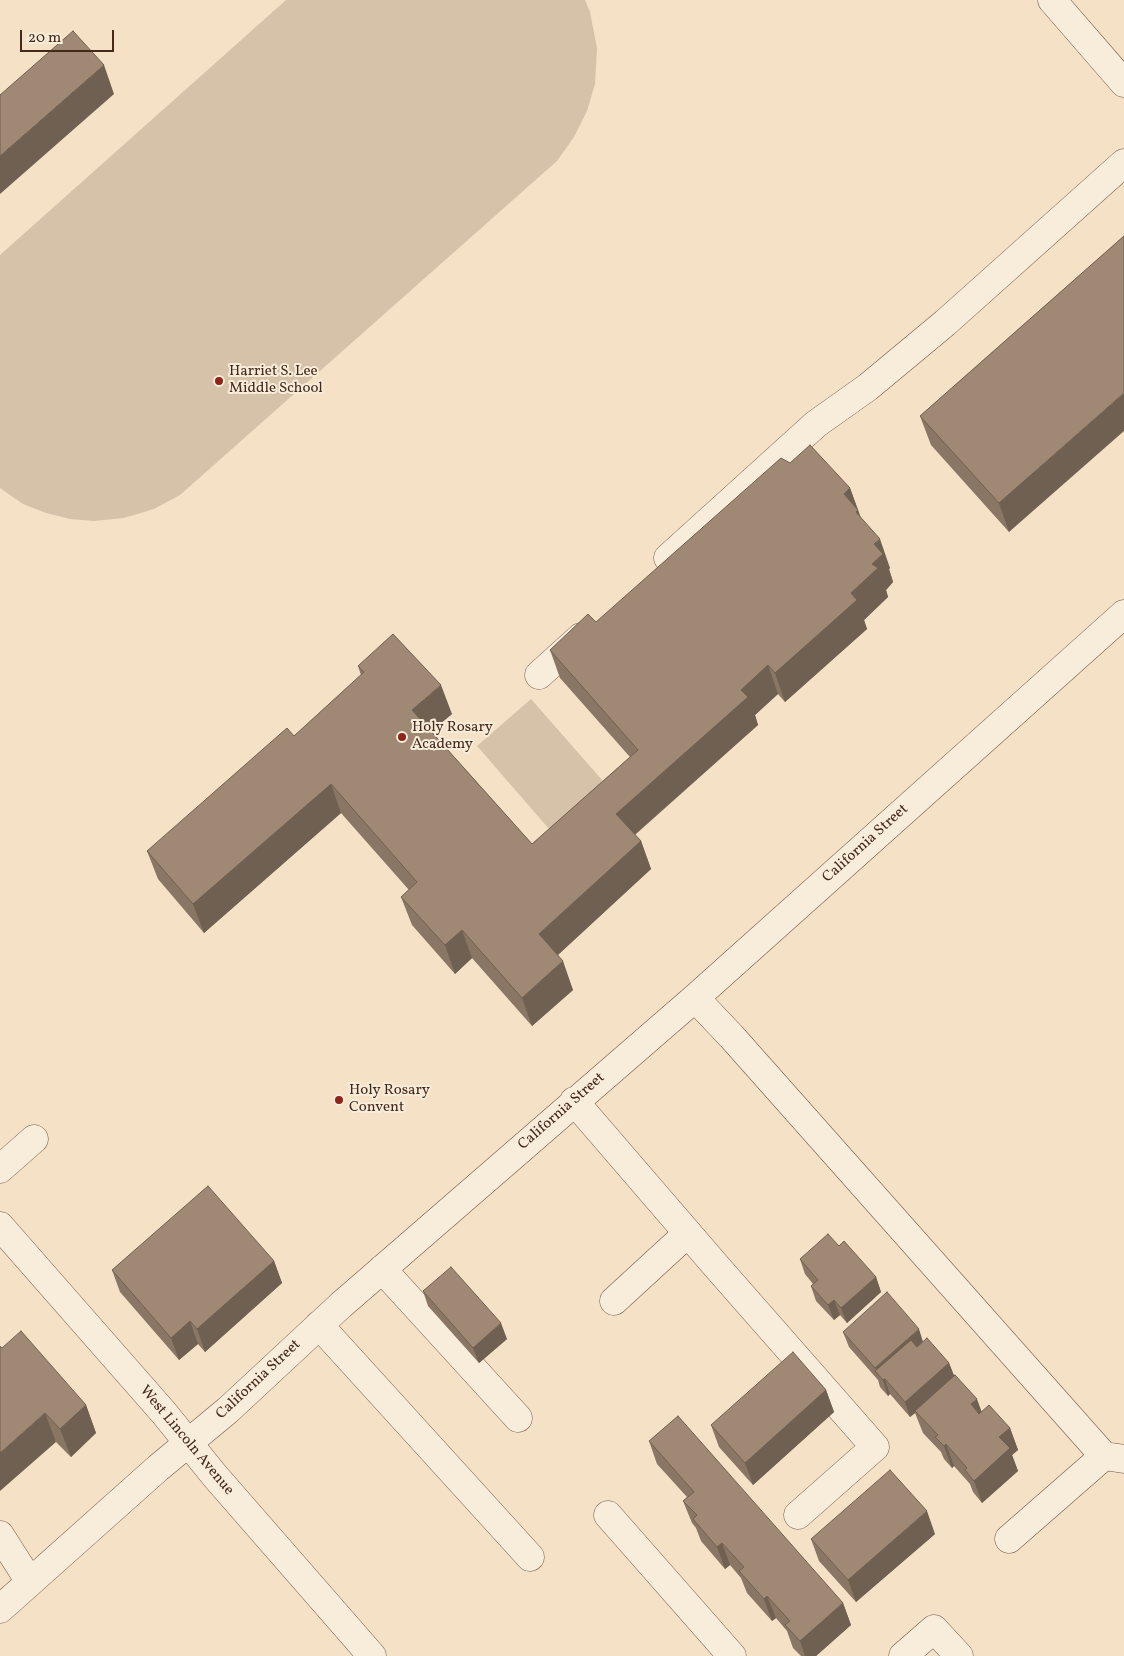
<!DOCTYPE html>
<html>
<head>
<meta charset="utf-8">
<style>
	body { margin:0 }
	#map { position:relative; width:1124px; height:1656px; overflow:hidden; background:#f4e1c6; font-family:Vollkorn,serif }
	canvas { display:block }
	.scale { position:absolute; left:20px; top:30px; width:94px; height:22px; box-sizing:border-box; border:2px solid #452a1b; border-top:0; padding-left:6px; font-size:15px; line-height:18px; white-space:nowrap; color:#452a1b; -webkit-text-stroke:4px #f8ecda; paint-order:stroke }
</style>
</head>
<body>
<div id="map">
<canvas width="1124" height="1656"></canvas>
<div class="scale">20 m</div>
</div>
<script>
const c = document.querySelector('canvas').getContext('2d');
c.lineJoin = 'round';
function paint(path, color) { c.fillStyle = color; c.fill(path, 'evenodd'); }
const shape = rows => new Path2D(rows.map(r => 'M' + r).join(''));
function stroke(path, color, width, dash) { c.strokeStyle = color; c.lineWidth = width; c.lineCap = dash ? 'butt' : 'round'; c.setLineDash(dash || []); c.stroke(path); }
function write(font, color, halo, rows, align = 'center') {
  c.font = font + ' Vollkorn,serif'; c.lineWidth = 4; c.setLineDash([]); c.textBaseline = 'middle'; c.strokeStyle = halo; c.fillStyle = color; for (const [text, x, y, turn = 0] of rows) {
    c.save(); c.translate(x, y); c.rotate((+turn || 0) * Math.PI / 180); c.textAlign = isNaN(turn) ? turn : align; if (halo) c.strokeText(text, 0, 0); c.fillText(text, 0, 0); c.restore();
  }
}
const green = shape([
	[286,0,585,0,590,12,597,48,595,84,587,111,574,137,557,161,180,495,154,509,124,518,94,521,70,519,46,513,23,504,0,488,0,255],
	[531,699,617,797,563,845,477,746]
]);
const minor = shape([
	[1052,0,1124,83],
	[668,558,816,424,868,387,945,323,1124,163],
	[539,675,581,637],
	[695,998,732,1037,1104,1456,1124,1459],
	[574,1101,717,1267,875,1447,798,1515],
	[0,1169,34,1139],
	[0,1226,164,1413,215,1476,372,1656],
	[382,1269,518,1418],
	[614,1301,688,1233],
	[319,1325,530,1557],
	[608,1515,732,1656],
	[0,1535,30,1582],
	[1009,1539,1104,1456],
	[0,1609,158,1468,228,1410,341,1305,695,998,1124,614],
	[903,1656,934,1629,959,1656]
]);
const wall = shape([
	[1124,236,1009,532,931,445,920,416],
	[790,463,850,488,861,518,890,568,889,569,893,582,886,590,888,597,864,620,867,629,785,702,778,694,755,715,758,725,635,835,641,841,651,869,558,955,573,990,532,1026,472,958,455,974,412,925,401,897,409,890,341,813,204,933,158,879,147,851,294,736,361,675,358,666,452,714,431,731,532,844,630,757,560,678,550,650,596,622],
	[839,1246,876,1277,881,1292,847,1323,840,1315,834,1320,816,1301,811,1286,813,1284,805,1274,800,1259],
	[274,1261,282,1283,205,1352,198,1344,179,1360,120,1292,112,1270],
	[423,1291,507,1339,479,1363,428,1306],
	[843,1332,923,1342,949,1363,954,1376,982,1412,1010,1428,1018,1450,1012,1455,1018,1471,982,1503,973,1492,970,1484,954,1466,952,1468,944,1459,941,1452,923,1433,915,1413,910,1417,890,1394,888,1396,880,1387,878,1380,849,1347],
	[2,1348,86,1405,96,1433,71,1457,56,1442],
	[826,1390,834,1412,753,1485,719,1447,711,1425],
	[649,1441,843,1603,851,1625,816,1656,801,1656,793,1648,787,1631,776,1618,772,1621,747,1593,741,1578,730,1565,725,1569,701,1541,696,1528,692,1523,683,1501,687,1497,657,1464],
	[935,1534,856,1602,819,1561,811,1539]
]);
const shadedWall = shape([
	[104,65,114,94,0,194,0,156],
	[1124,393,1124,431,1009,532,999,503],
	[850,488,868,538,844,494],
	[880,539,890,568,889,569,893,582,886,590,888,597,864,620,867,629,785,702,775,673,851,593,872,564,874,544],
	[768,665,778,694,755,715,758,725,626,842,616,814,741,690],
	[441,685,452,714,423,738,412,710],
	[331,784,341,813,204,933,193,904],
	[641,841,651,869,549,963,539,934],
	[462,930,472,958,455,974,445,945],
	[563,961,573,990,532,1026,522,998],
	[274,1261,282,1283,205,1352,197,1329],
	[876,1277,881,1292,847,1323,841,1308],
	[834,1300,840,1315,834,1320,828,1305],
	[190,1321,198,1344,179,1360,171,1338],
	[501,1323,507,1339,479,1363,473,1348],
	[919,1329,924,1345,885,1380,890,1394,888,1396,883,1380,878,1375,875,1368],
	[949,1363,955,1378,915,1411,915,1413,910,1417,905,1402],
	[826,1390,834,1412,753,1485,745,1463],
	[977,1399,985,1421,971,1404],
	[86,1405,96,1433,71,1457,60,1429],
	[45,1413,56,1442,0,1491,0,1453],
	[1010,1428,1018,1450,1012,1455,1018,1471,982,1503,974,1481,999,1437],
	[946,1444,954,1466,952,1468,944,1446],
	[927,1511,935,1534,856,1602,848,1580],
	[722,1543,730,1565,725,1569,717,1547],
	[767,1596,776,1618,772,1621,764,1599],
	[843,1603,851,1625,816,1656,805,1656,800,1641]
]);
const building = shape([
	[73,31,104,65,0,156,0,95,73,31],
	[1124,236,1124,393,999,503,920,416,1124,236],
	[810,445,850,488,844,494,858,510,856,512,880,539,874,544,883,554,872,564,878,568,851,593,857,600,775,673,768,665,741,690,748,697,616,814,641,841,539,934,563,961,522,998,462,930,445,945,401,897,417,882,331,784,193,904,147,851,287,728,294,736,364,672,358,666,393,634,441,685,412,710,532,844,638,750,550,650,588,614,596,622,781,458,790,463,810,445],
	[208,1186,274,1261,197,1329,190,1321,171,1338,112,1270,208,1186],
	[828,1234,839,1246,844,1241,876,1277,841,1308,834,1300,828,1305,811,1286,818,1280,800,1259,828,1234],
	[451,1267,501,1323,473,1348,423,1291,451,1267],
	[887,1292,919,1329,875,1368,843,1332,887,1292],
	[21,1331,86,1405,60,1429,45,1413,0,1453,0,1346,2,1348,21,1331],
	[927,1338,949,1363,905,1402,885,1379,883,1380,875,1371,911,1340,917,1347,927,1338],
	[793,1352,826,1390,745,1463,711,1425,793,1352],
	[955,1375,977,1399,971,1404,979,1414,989,1405,1010,1428,999,1437,1010,1448,974,1481,965,1470,967,1468,946,1444,944,1446,935,1437,938,1435,915,1411,955,1375],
	[678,1416,843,1603,800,1641,785,1625,790,1621,767,1596,764,1599,739,1571,744,1567,722,1543,717,1547,693,1519,697,1515,683,1501,694,1492,649,1441,678,1416],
	[890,1470,927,1511,848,1580,811,1539,890,1470]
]);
const markers = [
	[219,381,5,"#8f2418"],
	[402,737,5,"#8f2418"],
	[339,1100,5,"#8f2418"]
];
const poiNames = [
	["Harriet S. Lee",229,372],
	["Middle School",229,389],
	["Holy Rosary",412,728],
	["Academy",412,745],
	["Holy Rosary",349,1091],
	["Convent",349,1108]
];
const streetNames = [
	["California Street",866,844,-42],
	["California Street",562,1112,-41],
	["California Street",259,1380,-43],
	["West Lincoln Avenue",186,1441,50]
];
paint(green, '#d6c2a9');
stroke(minor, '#715846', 29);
stroke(minor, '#f8ecda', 28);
paint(wall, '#8a7664');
paint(shadedWall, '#706051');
paint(building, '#a08974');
stroke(building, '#706051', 1);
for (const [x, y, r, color] of markers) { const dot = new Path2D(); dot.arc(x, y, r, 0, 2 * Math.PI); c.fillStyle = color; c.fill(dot); stroke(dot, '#f8ecda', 2); }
write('15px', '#452a1b', '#f8ecda', poiNames, 'left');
write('15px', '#452a1b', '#f8ecda', streetNames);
</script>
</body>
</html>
